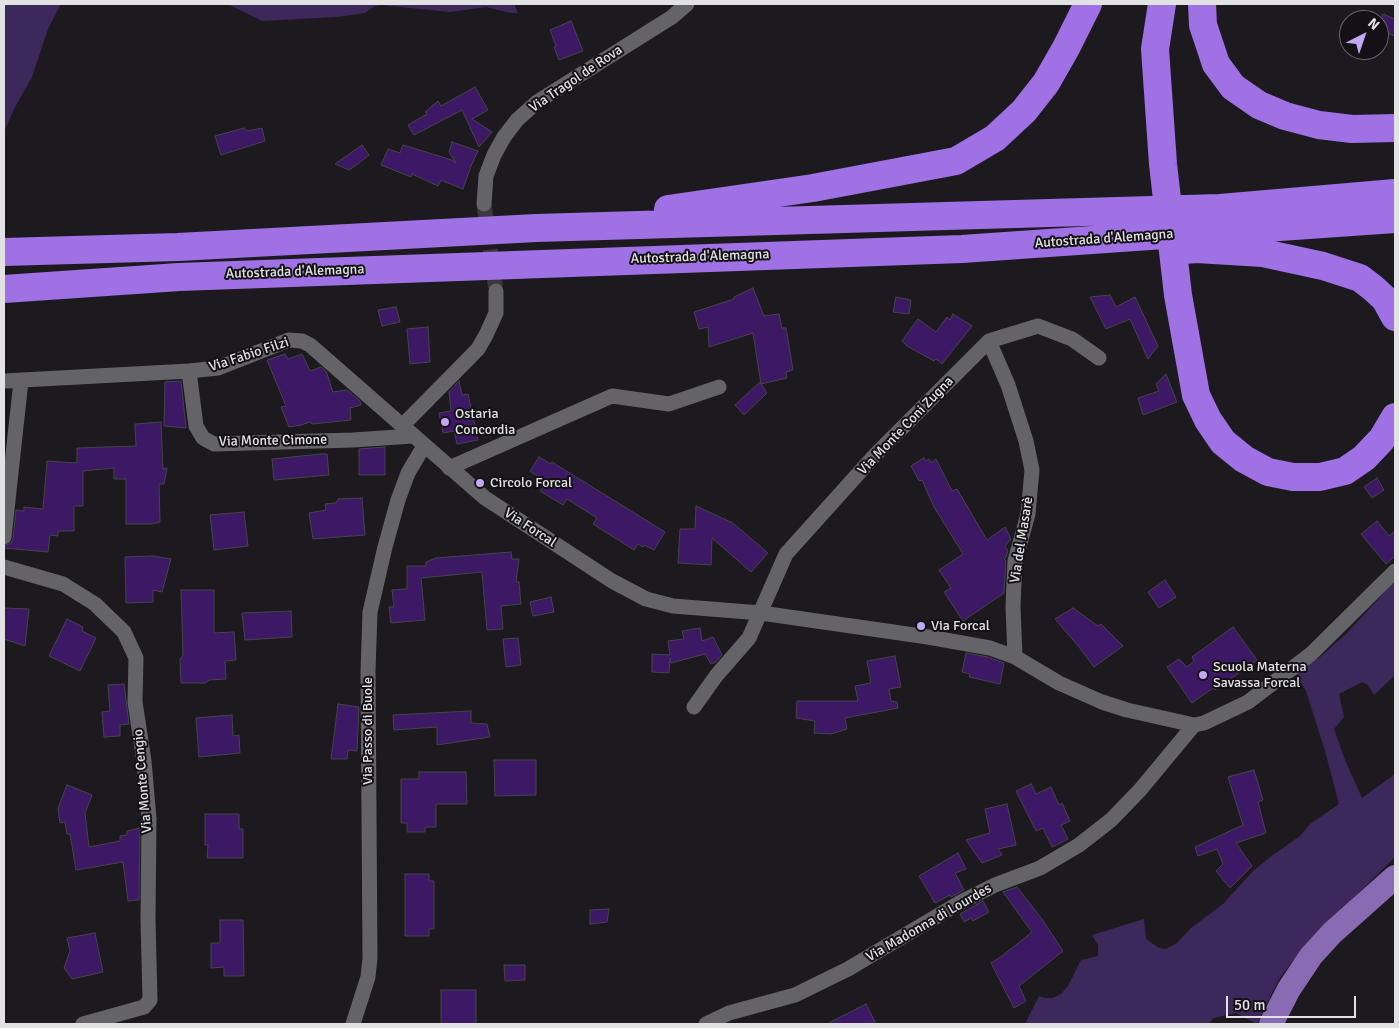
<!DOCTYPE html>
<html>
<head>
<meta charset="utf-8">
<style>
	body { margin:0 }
	#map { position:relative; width:1399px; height:1028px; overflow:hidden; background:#1c1a1f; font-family:Signika,sans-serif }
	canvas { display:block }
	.frame { position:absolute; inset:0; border:5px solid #e2e1e4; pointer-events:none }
	.north { position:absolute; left:1339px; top:10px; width:50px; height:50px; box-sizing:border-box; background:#131115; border:1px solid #666468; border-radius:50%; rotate:41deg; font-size:14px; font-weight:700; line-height:20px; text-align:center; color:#e2e1e4 }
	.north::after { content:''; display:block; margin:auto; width:18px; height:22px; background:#c2a7f2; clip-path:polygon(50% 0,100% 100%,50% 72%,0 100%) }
	.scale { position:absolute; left:1226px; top:996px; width:130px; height:22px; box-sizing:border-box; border:2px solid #e2e1e4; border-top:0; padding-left:6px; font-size:15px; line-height:18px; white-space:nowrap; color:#e2e1e4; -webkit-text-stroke:4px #131115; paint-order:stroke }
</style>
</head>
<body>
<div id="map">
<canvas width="1399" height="1028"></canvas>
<div class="frame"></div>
<div class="north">N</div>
<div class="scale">50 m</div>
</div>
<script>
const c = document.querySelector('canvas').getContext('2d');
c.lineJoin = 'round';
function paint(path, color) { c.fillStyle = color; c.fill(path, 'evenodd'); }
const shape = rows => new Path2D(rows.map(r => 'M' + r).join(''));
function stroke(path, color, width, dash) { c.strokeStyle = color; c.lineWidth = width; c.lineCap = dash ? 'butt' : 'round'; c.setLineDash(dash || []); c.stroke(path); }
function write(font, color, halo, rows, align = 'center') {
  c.font = font + ' Signika,sans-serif'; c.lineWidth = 4; c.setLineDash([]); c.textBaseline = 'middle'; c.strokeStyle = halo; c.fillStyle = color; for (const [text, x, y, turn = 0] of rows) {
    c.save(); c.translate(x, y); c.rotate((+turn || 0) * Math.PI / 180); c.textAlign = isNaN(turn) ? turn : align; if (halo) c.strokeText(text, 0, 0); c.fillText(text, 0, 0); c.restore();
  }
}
const green = shape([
	[4,4,61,4,48,29,32,77,14,109,4,132],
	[228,4,514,4,518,13,511,13,486,7,450,12,381,5,375,6,365,13,337,17,262,21],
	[1395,581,1395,675,1374,695,1368,685,1362,682,1339,694,1344,717,1334,729,1345,760,1362,798,1395,774,1395,857,1310,941,1288,967,1279,979,1257,1024,1236,1013,1214,1018,1208,1024,1025,1024,1039,996,1045,998,1053,998,1061,994,1068,986,1081,960,1098,956,1098,945,1092,935,1144,919,1146,939,1159,948,1166,949,1177,943,1191,928,1223,904,1254,870,1273,855,1300,836,1310,824,1339,804,1325,751,1306,691,1295,674,1320,657,1346,634]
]);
const building = shape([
	[1383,14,1395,19,1395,36,1379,30,1379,24,1383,14],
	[571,21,583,51,559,60,554,47,556,46,550,30,571,21],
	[475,87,488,110,472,119,492,132,479,147,462,110,414,135,408,125,427,114,425,112,438,101,441,106,475,87],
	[244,128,247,131,262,128,265,141,221,155,215,136,244,128],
	[452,142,478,151,471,166,463,189,441,180,438,186,412,174,411,177,381,165,388,149,400,153,403,145,452,160,456,163,449,152,452,142],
	[362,145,369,155,358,164,349,170,335,164,362,145],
	[753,288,764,316,779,314,782,328,786,328,793,370,786,372,787,378,761,384,753,333,709,347,708,327,699,329,694,312,734,299,734,297,753,288],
	[1110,295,1116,307,1135,297,1158,346,1148,359,1130,319,1106,329,1090,297,1110,295],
	[896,297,911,300,909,314,893,312,896,297],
	[396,307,400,322,382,326,378,310,396,307],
	[953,314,972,326,942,364,936,359,934,361,907,346,902,341,918,319,936,332,947,317,950,320,953,314],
	[428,327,430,362,410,364,407,329,428,327],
	[285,354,288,359,302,354,310,371,321,367,326,371,333,392,347,390,360,401,361,405,350,408,351,420,312,424,310,422,301,425,289,427,281,407,286,406,267,360,285,354],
	[1166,374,1177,402,1143,415,1138,398,1159,391,1156,384,1166,374],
	[181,381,186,428,164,426,165,382,181,381],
	[459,381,462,395,468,394,478,440,457,444,454,431,443,433,439,413,451,411,449,392,459,381],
	[760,382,767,393,744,415,735,405,760,382],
	[161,422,163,469,167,468,164,484,159,484,160,522,152,524,126,524,126,479,114,479,114,468,83,471,83,506,74,506,74,531,58,531,58,536,50,535,48,552,4,548,4,546,11,543,13,538,16,510,24,511,24,507,43,509,47,461,77,463,77,448,136,446,135,424,161,422],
	[385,447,385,475,359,475,359,449,385,447],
	[321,454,327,454,329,475,274,480,272,459,321,454],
	[539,457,551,464,552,462,665,532,654,550,644,545,643,547,638,544,634,550,593,524,597,518,572,502,567,499,563,505,540,491,544,485,539,482,541,479,530,471,539,457],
	[924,458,926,461,929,459,931,463,936,459,952,491,957,489,987,540,1005,527,1011,539,1005,546,1008,551,1006,557,1004,559,1006,561,1004,593,963,621,944,592,951,588,939,570,963,554,934,507,922,480,919,481,911,466,924,458],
	[1377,478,1384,490,1372,498,1364,487,1377,478],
	[362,498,365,535,313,539,309,513,326,510,325,504,336,503,338,499,362,498],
	[696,506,733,523,768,553,751,572,712,538,711,565,678,563,680,529,695,529,696,506],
	[244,512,248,546,214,550,210,515,244,512],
	[1377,521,1389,536,1395,531,1395,556,1386,564,1361,534,1377,521],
	[511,552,512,559,519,559,516,582,519,582,521,604,501,606,503,629,487,630,482,572,421,578,425,620,391,623,389,607,394,607,392,590,407,589,407,566,426,566,426,562,436,558,511,552],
	[152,556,171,559,162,592,153,590,153,602,126,603,125,557,152,556],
	[1165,580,1176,597,1159,608,1148,592,1165,580],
	[181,590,214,590,214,633,234,632,236,660,225,661,226,679,209,680,206,683,181,683,180,659,183,656,181,590],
	[551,597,554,612,533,616,530,602,551,597],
	[4,608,29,609,25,646,4,639,4,608],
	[1073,608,1098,626,1101,624,1123,646,1094,667,1079,647,1055,619,1073,608],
	[291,611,292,637,245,640,242,613,291,611],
	[67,619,83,627,82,631,96,638,80,671,49,656,67,619],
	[1233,627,1257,660,1215,690,1213,688,1192,703,1167,667,1179,659,1187,667,1194,661,1192,657,1233,627],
	[700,628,702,641,713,637,722,655,716,662,711,664,705,654,671,663,670,658,669,673,652,672,652,654,670,655,668,641,684,639,682,631,700,628],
	[518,638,521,665,506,667,503,639,518,638],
	[966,653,988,657,1004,663,1000,684,969,677,970,674,962,672,966,653],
	[895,656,901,687,889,689,891,701,897,702,898,708,845,718,847,729,831,734,814,733,815,721,796,718,797,701,858,701,855,686,871,683,867,661,895,656],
	[124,684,129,724,120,725,120,736,104,737,102,712,110,711,108,685,124,684],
	[338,704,359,707,357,751,348,750,347,759,331,759,338,704],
	[471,711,471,723,487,724,490,737,437,745,437,727,394,730,393,715,471,711],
	[232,715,233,736,239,735,240,753,199,757,196,718,232,715],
	[494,760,536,760,536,795,495,796,494,760],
	[1254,770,1263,800,1258,802,1266,833,1236,843,1252,866,1230,888,1216,871,1223,864,1217,849,1198,856,1195,847,1243,825,1228,777,1254,770],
	[419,772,466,772,467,804,436,804,436,827,425,827,425,832,407,832,407,823,401,823,401,779,419,779,419,772],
	[1031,784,1036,794,1051,787,1059,805,1062,803,1070,821,1061,825,1068,839,1052,847,1043,828,1036,831,1016,791,1031,784],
	[67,785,92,795,85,813,89,847,120,841,120,836,127,835,127,831,140,828,139,900,128,901,123,862,76,870,70,834,67,834,65,822,60,823,58,808,67,785],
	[1007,804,1016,845,998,849,1002,855,982,863,966,840,990,833,985,809,1007,804],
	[205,814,239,814,239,829,243,829,243,858,207,858,208,845,205,845,205,814],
	[958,853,966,869,955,873,964,890,951,897,950,895,935,903,919,876,958,853],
	[405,874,429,874,429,881,434,881,434,929,429,929,429,936,405,936,405,874],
	[1017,887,1044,922,1063,951,1019,986,1026,1001,1014,1008,991,963,1002,956,1032,932,1003,892,1017,887],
	[983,901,989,912,973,921,971,918,964,922,960,914,983,901],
	[609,909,607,922,590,924,590,910,609,909],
	[220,920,243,920,244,976,224,976,224,967,211,968,211,943,220,943,220,920],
	[95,933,103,972,72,979,64,968,70,951,67,938,95,933],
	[504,965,525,965,525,980,505,981,504,965],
	[441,990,476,990,476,1024,441,1024,441,990],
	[866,1004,876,1024,827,1024,866,1004]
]);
const streetTunnel = shape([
	[484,204,496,291]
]);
const street = shape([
	[484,204,486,176,494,155,504,137,517,120,537,102,672,17,687,4],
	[989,341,1008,385,1026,441,1032,470,1028,514,1015,561,1013,606,1015,657],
	[189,371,196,426,203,438,214,444,353,440,413,436],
	[4,381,189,371,218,368,289,340,302,341,310,345,485,498,612,581,646,599,673,606,761,613,928,637,990,648,1015,657,1059,683,1102,702,1127,710,1194,725,1204,723,1248,702,1311,654,1395,571],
	[402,426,478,349,486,335,496,313,496,291],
	[449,468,612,396,669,404,719,387],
	[4,537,21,381],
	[4,567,63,584,95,604,124,632,136,658,135,702,144,761,149,819,148,920,150,1000,144,1007,83,1024],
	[694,707,716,676,749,638,786,554,876,454,989,341,1038,326,1072,339,1099,358],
	[353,1024,368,977,370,958,368,671,370,612,385,547,398,500,408,473,424,446],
	[706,1024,729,1013,795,995,848,969,961,902,995,885,1040,868,1079,845,1111,820,1140,790,1194,725]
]);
const primary = shape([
	[1271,1024,1289,989,1311,956,1332,933,1395,877]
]);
const highway = shape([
	[1162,4,1155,49,1163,164,1178,295,1196,395,1208,420,1223,442,1244,459,1268,472,1293,477,1320,477,1345,471,1364,458,1382,439,1395,417],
	[1202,4,1203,25,1216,64,1233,87,1259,105,1285,116,1319,125,1352,129,1395,128],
	[668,209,813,188,956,161,995,138,1024,111,1046,83,1066,48,1088,4],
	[1183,250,1197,249,1263,253,1323,266,1360,278,1373,288,1385,299,1395,317],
	[4,252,178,247,536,228,1220,208,1395,193],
	[4,289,179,277,962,249,1395,219]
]);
const markers = [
	[445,422,5,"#c2a7f2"],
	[480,483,5,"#c2a7f2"],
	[921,626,5,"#c2a7f2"],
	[1203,675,5,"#c2a7f2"]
];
const streetNames = [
	["Via Tragol de Rova",576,79,-34],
	["Autostrada d'Alemagna",1104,239,-4],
	["Autostrada d'Alemagna",700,257,-2],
	["Autostrada d'Alemagna",295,272,-2],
	["Via Fabio Filzi",249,355,-18],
	["Via Monte Coni Zugna",906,426,-46],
	["Via Monte Cimone",273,441,-1],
	["Via Forcal",530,528,33],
	["Via del Masarè",1022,540,-81],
	["Via Passo di Buole",368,731,-90],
	["Via Monte Cengio",143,781,-95],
	["Via Madonna di Lourdes",929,923,-30]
];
const poiNames = [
	["Ostaria",455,414],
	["Concordia",455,430],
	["Circolo Forcal",490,483],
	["Via Forcal",931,626],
	["Scuola Materna",1213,667],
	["Savassa Forcal",1213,683]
];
paint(green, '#3d285b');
paint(building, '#3c1865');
stroke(building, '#46444a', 1);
stroke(streetTunnel, '#3a383d', 15, [15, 8]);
stroke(street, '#646368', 15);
stroke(primary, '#886bb3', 24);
stroke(highway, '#a071e5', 28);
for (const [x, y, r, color] of markers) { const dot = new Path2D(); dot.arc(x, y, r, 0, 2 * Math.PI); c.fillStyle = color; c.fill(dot); stroke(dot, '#131115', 2); }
write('14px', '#e2e1e4', '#131115', streetNames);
write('14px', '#e2e1e4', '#131115', poiNames, 'left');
</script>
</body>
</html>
